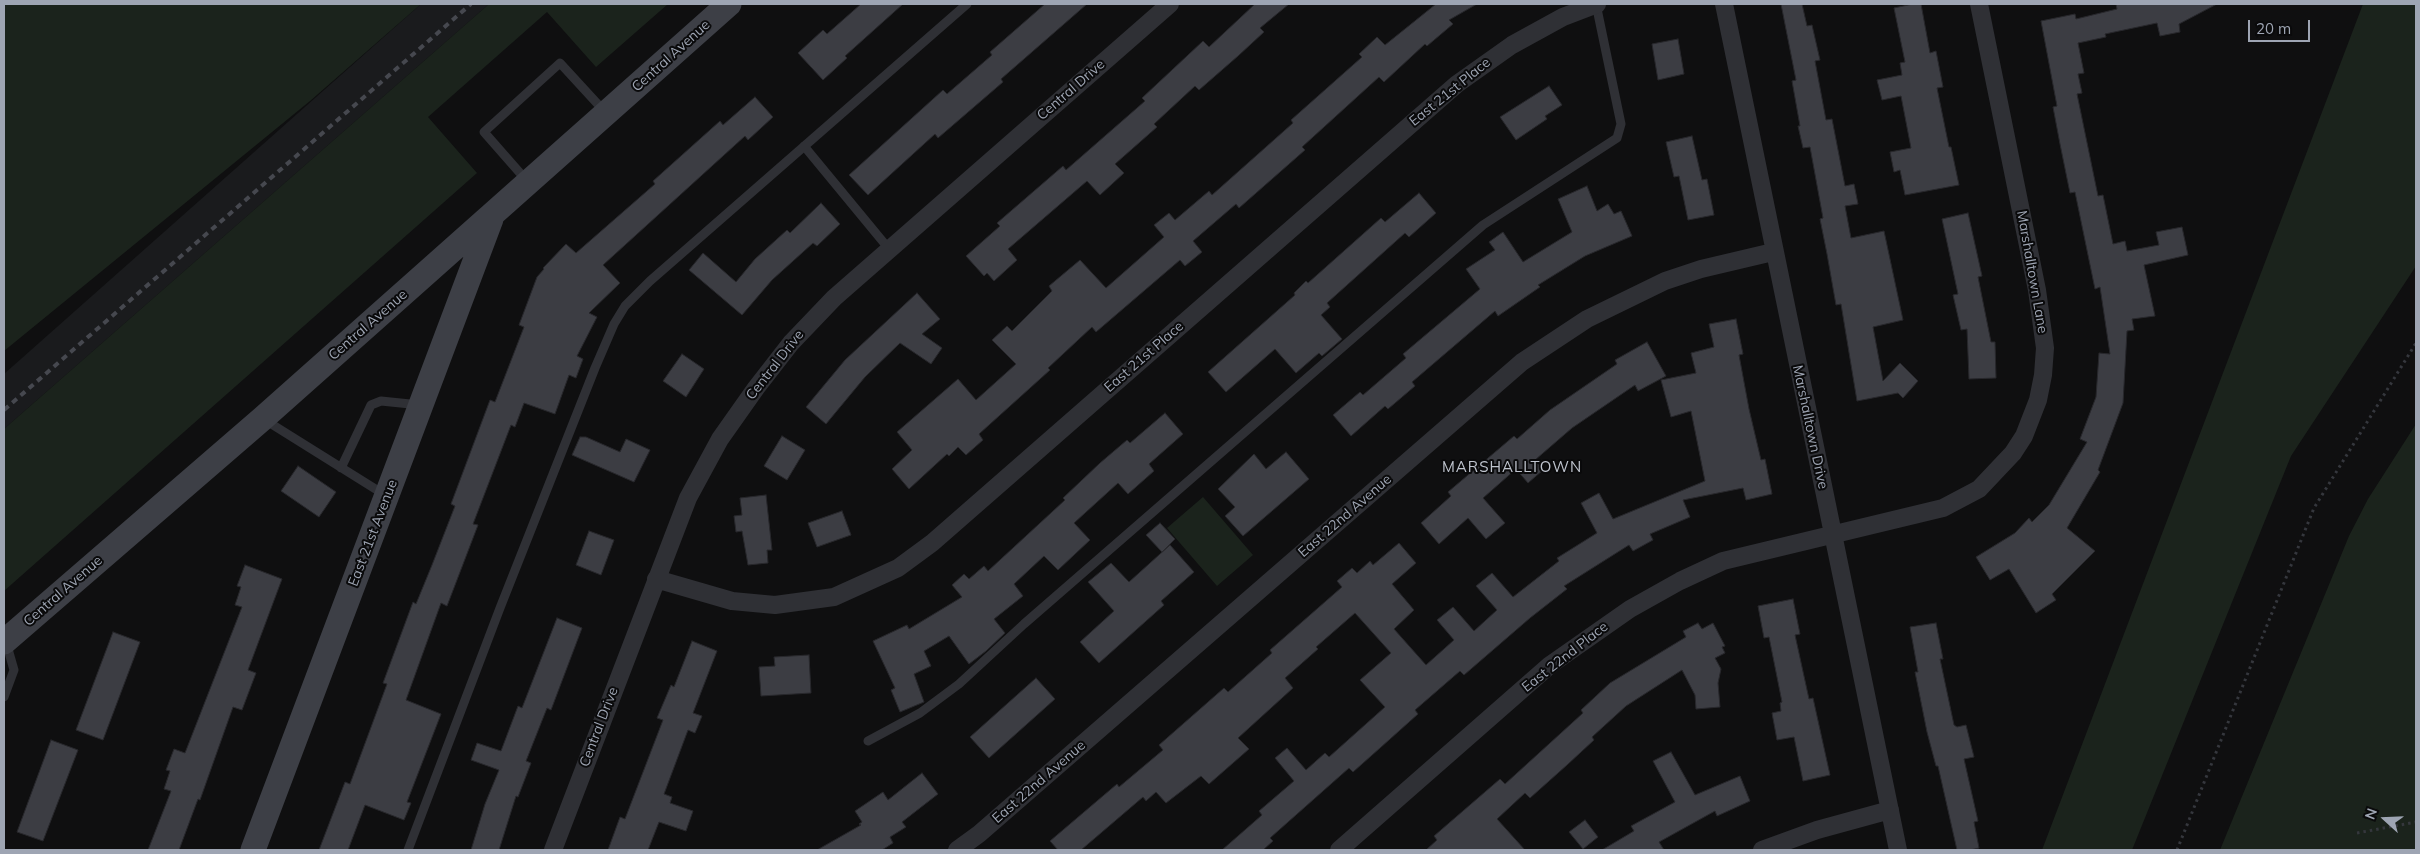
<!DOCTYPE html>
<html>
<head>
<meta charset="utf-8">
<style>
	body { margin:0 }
	#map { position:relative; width:2420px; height:854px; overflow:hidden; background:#0f0f10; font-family:Mulish,sans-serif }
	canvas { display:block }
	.frame { position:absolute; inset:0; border:5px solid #9ea5b3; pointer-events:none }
	.north { position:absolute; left:2360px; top:794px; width:50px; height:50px; -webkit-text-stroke:4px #0a0a0b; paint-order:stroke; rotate:290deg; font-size:14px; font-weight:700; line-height:20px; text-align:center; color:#9ea5b3 }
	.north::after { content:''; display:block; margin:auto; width:18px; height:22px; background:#9ea5b3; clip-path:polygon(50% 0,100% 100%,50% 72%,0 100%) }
	.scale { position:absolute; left:2248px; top:20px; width:62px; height:22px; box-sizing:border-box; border:2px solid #9ea5b3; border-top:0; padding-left:6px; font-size:15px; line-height:18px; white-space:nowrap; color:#9ea5b3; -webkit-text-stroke:4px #0a0a0b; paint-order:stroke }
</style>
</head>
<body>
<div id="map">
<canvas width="2420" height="854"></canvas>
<div class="frame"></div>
<div class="north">N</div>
<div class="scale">20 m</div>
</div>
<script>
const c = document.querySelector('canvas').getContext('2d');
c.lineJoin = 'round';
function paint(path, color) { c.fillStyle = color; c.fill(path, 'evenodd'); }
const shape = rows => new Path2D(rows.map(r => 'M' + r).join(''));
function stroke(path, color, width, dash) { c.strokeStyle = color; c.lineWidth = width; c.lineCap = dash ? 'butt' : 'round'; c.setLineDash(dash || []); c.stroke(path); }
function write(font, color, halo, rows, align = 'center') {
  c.font = font + ' Mulish,sans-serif'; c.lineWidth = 4; c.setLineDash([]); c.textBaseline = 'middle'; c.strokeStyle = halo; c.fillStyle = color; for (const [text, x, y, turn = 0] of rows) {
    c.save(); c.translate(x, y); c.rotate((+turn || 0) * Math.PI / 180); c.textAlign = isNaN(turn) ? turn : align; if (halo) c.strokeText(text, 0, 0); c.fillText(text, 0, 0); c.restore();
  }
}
const built = shape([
	[421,4,489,4,4,429,4,374]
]);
const green = shape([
	[4,4,421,4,310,101,4,351],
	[489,4,668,4,596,67,547,12,428,117,477,173,4,591,4,429],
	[2363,4,2416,4,2416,266,2291,456,2132,850,2042,850],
	[2416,424,2416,850,2220,850,2349,536,2368,499],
	[1203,497,1253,555,1217,586,1167,528]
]);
const building = shape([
	[861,4,903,4,845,56,847,58,823,80,798,53,823,30,827,34,861,4],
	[1045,4,1087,4,1001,79,1003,82,938,138,935,134,868,195,849,175,943,90,947,94,992,55,990,52,1045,4],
	[1255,4,1289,4,1260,28,1264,32,1238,56,1199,90,1195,86,1154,124,1157,127,1115,164,1124,173,1100,195,1087,181,1008,249,1017,260,994,281,987,273,984,276,966,256,1000,226,997,223,1063,166,1066,170,1145,101,1142,98,1203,41,1209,47,1255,4],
	[1436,4,1477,4,1449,20,1453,24,1427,46,1425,44,1384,82,1379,77,1302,147,1305,150,1239,208,1236,204,1193,241,1202,252,1185,266,1180,260,1096,332,1092,327,1048,368,1050,370,979,434,983,440,966,455,958,447,949,456,947,454,909,489,892,469,912,450,897,432,958,379,976,400,1016,364,992,340,1007,326,1012,331,1052,291,1049,286,1080,260,1106,288,1164,237,1154,225,1169,213,1175,220,1209,191,1212,195,1293,123,1291,120,1362,57,1359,54,1377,37,1385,45,1436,4],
	[1781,4,1802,4,1807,26,1812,25,1820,60,1815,61,1826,120,1832,119,1845,186,1854,184,1858,204,1845,206,1851,238,1884,231,1903,320,1873,327,1883,381,1900,363,1918,381,1903,398,1898,393,1857,401,1841,304,1836,305,1827,254,1820,219,1823,218,1810,147,1803,148,1798,126,1800,126,1792,81,1796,80,1781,4],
	[1913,4,1921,4,1930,53,1936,51,1943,87,1937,88,1949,147,1951,147,1959,185,1905,195,1900,170,1894,172,1890,152,1911,148,1901,96,1882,100,1877,80,1902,75,1900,63,1905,62,1894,8,1913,4],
	[2116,4,2217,4,2179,24,2180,32,2160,36,2157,23,2105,34,2106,37,2078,43,2084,73,2078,74,2082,93,2077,94,2098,196,2103,195,2113,244,2125,241,2127,251,2159,245,2156,232,2182,227,2188,255,2144,265,2155,316,2132,319,2134,330,2127,331,2123,403,2098,470,2100,472,2067,528,2095,551,2052,594,2056,600,2036,613,2009,569,1990,580,1976,557,2015,533,2029,518,2032,522,2049,505,2087,442,2080,439,2096,397,2099,353,2110,354,2100,287,2095,289,2075,192,2070,193,2060,144,2053,107,2057,106,2041,21,2075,14,2076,19,2117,9,2116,4],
	[1678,39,1684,74,1658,80,1652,44,1678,39],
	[1549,86,1562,105,1545,116,1547,119,1516,140,1500,117,1549,86],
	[755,97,773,117,748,140,745,136,603,265,620,283,589,313,597,317,577,356,583,359,576,378,569,375,555,414,524,403,515,427,511,425,473,524,478,525,447,606,441,603,406,700,441,714,407,802,411,803,404,820,365,805,348,850,319,850,345,782,350,784,387,684,383,683,413,602,416,604,432,565,455,506,451,504,490,400,495,402,524,327,519,325,537,277,544,269,543,268,566,244,576,253,655,184,653,181,720,121,723,125,755,97],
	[1692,136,1702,180,1707,179,1714,215,1688,220,1679,176,1674,177,1666,142,1692,136],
	[1587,186,1597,211,1608,204,1614,214,1621,211,1632,236,1585,256,1538,285,1540,287,1498,316,1495,311,1412,382,1415,386,1388,409,1385,406,1351,436,1333,415,1360,392,1363,395,1406,358,1403,354,1480,289,1466,269,1495,250,1489,242,1503,232,1523,262,1572,232,1558,199,1587,186],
	[1419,193,1436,213,1409,237,1405,233,1327,303,1330,307,1321,315,1342,339,1322,356,1319,353,1296,373,1275,349,1226,392,1208,372,1295,295,1294,293,1306,281,1308,283,1381,218,1385,222,1419,193],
	[821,203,840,224,817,246,813,243,772,280,742,315,689,270,703,253,736,282,755,259,787,230,790,233,821,203],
	[1968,213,1982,276,1978,277,1991,342,1995,342,1996,378,1969,379,1967,329,1961,330,1953,295,1958,294,1942,219,1968,213],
	[917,293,940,319,922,334,942,348,931,364,900,343,865,377,826,424,806,407,845,360,917,293],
	[1736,319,1743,354,1739,355,1749,409,1761,460,1765,459,1772,494,1746,500,1743,488,1683,500,1690,517,1650,534,1653,540,1633,551,1629,545,1564,586,1567,589,1530,618,1464,675,1460,671,1415,710,1418,714,1380,748,1353,772,1349,768,1270,838,1273,841,1263,850,1222,850,1262,815,1259,811,1294,781,1275,758,1287,748,1306,770,1325,753,1329,757,1385,707,1360,680,1391,653,1355,613,1316,647,1318,649,1285,678,1293,688,1238,738,1249,749,1209,784,1201,776,1166,803,1156,792,1146,801,1143,797,1081,850,1058,850,1050,841,1117,784,1119,787,1163,750,1159,745,1224,688,1228,692,1272,653,1270,650,1342,587,1337,581,1352,568,1357,573,1370,561,1373,565,1399,543,1416,563,1392,584,1414,610,1394,629,1426,665,1454,640,1437,620,1453,607,1474,631,1497,610,1476,586,1492,573,1513,597,1559,561,1557,558,1597,533,1581,503,1599,493,1613,519,1705,481,1691,411,1671,417,1661,380,1696,373,1691,353,1714,347,1709,324,1736,319],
	[1647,342,1666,376,1638,391,1635,385,1572,428,1535,460,1543,470,1528,483,1516,469,1483,498,1505,523,1486,539,1468,518,1439,544,1421,523,1451,496,1448,492,1514,436,1517,439,1550,410,1617,364,1615,360,1647,342],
	[682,354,704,369,686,397,663,381,682,354],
	[1165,413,1183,434,1149,464,1154,471,1128,494,1118,483,1074,523,1090,540,1058,570,1044,556,1014,584,1023,596,994,619,1005,633,986,651,969,664,949,636,924,651,931,666,914,674,924,702,900,712,891,690,895,688,873,641,907,625,909,629,962,597,952,585,964,574,969,579,984,566,988,571,1065,500,1063,498,1100,463,1127,440,1130,443,1165,413],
	[782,436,805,450,787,480,764,466,782,436],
	[580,437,586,437,620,452,626,439,650,450,634,482,572,455,580,437],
	[1286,452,1309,479,1243,536,1225,516,1235,507,1218,489,1254,454,1266,469,1286,452],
	[298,466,336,492,319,517,281,491,298,466],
	[766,495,772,550,767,550,768,563,748,565,742,531,736,532,734,516,742,515,740,498,766,495],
	[842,511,851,535,817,547,808,523,842,511],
	[1160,523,1175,539,1162,552,1146,535,1160,523],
	[589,531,614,540,601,575,576,565,589,531],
	[1170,545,1194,572,1161,601,1164,605,1099,663,1080,642,1114,611,1088,582,1111,563,1129,582,1170,545],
	[245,565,282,579,248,670,256,673,242,710,233,707,200,800,198,799,179,850,148,850,171,791,164,789,170,771,166,770,174,749,185,753,242,607,235,605,241,587,237,586,245,565],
	[1793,599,1800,634,1795,635,1809,699,1813,698,1830,775,1803,781,1794,737,1777,740,1772,713,1781,711,1780,703,1782,702,1769,637,1764,638,1758,606,1793,599],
	[557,618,582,628,551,710,547,708,526,761,531,763,518,797,516,796,499,850,471,850,485,804,499,770,471,760,477,743,501,751,518,706,522,708,557,618],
	[1698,623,1702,629,1713,623,1725,646,1722,647,1725,653,1715,658,1721,669,1718,683,1720,707,1696,709,1695,695,1682,670,1626,706,1592,737,1594,740,1567,765,1530,798,1525,793,1497,819,1525,850,1426,850,1437,840,1434,836,1500,779,1505,784,1583,713,1581,710,1610,683,1686,637,1683,631,1698,623],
	[1936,623,1943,659,1940,659,1954,725,1957,727,1966,725,1974,757,1964,759,1978,821,1974,822,1979,848,1970,850,1957,850,1938,766,1936,766,1927,732,1915,672,1918,672,1910,627,1936,623],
	[113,632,140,642,103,740,76,730,113,632],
	[692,641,717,651,693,713,702,716,695,733,688,730,664,794,672,797,670,803,693,811,686,831,659,822,648,850,608,850,620,817,625,819,663,720,657,718,671,685,674,687,692,641],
	[809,655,811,693,761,696,759,667,775,666,774,657,809,655],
	[1036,678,1055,699,989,758,970,737,1036,678],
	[51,740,78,750,43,841,17,832,51,740],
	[1671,752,1695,795,1740,776,1750,801,1717,816,1715,811,1659,842,1664,850,1602,850,1634,831,1631,826,1675,802,1653,761,1671,752],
	[922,773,938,794,902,822,906,827,890,837,893,843,882,850,817,850,861,825,859,824,862,822,855,811,883,792,888,800,922,773],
	[1585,820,1598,837,1583,849,1569,832,1585,820]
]);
const path = shape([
	[2357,833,2416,822],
	[2177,850,2314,508,2416,343]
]);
const lane = shape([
	[804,146,889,249],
	[527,181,484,132,560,63,605,112],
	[265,420,385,495],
	[341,468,371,405,381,401,420,405],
	[4,697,14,670,6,642],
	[868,741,920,713,959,684,1024,624,1483,225,1617,138,1621,124,1596,4],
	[408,850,500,608,595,368,614,324,625,306,650,281,967,4]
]);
const street = shape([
	[1724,4,1898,850],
	[656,579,732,601,775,605,834,597,898,568,932,543,1457,84,1512,45,1563,17,1597,4],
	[553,850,688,498,720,439,756,388,791,343,834,298,1170,4],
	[957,850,979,834,1522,362,1587,319,1665,281,1701,269,1773,252],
	[1339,850,1550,665,1630,609,1680,581,1723,561,1943,508,1979,489,2013,453,2024,436,2038,400,2043,375,2045,348,2037,290,1979,4],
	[1762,850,1817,830,1890,810]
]);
const secondary = shape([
	[4,642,262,419,729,4],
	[253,850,491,219]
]);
const rail = shape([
	[4,410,471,4]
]);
const streetNames = [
	["Central Avenue",671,56,-42],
	["Central Drive",1071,90,-41],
	["East 21st Place",1450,92,-39],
	["Marshalltown Lane",2032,272,80],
	["Central Avenue",368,325,-41],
	["East 21st Place",1144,357,-41],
	["Central Drive",775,365,-52],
	["Marshalltown Drive",1810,427,78],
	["East 22nd Avenue",1345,516,-41],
	["East 21st Avenue",373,533,-69],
	["Central Avenue",63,591,-41],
	["East 22nd Place",1565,657,-38],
	["Central Drive",599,727,-69],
	["East 22nd Avenue",1039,782,-41]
];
const neighbourhoodNames = [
	["MARSHALLTOWN",1512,467]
];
paint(built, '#1a1b1d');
paint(green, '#1b231c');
paint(building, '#3c3d43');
stroke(building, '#28282c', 1);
stroke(path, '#35373d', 3, [2.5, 4]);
stroke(lane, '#2f3035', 9);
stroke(street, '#2f3035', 18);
stroke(secondary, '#3d3f46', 25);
stroke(rail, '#46484f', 4, [6, 5]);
write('14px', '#9ea5b3', '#0a0a0b', streetNames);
c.letterSpacing = '1px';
write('15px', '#bfc4ce', '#0a0a0b', neighbourhoodNames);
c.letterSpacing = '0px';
</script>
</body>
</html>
